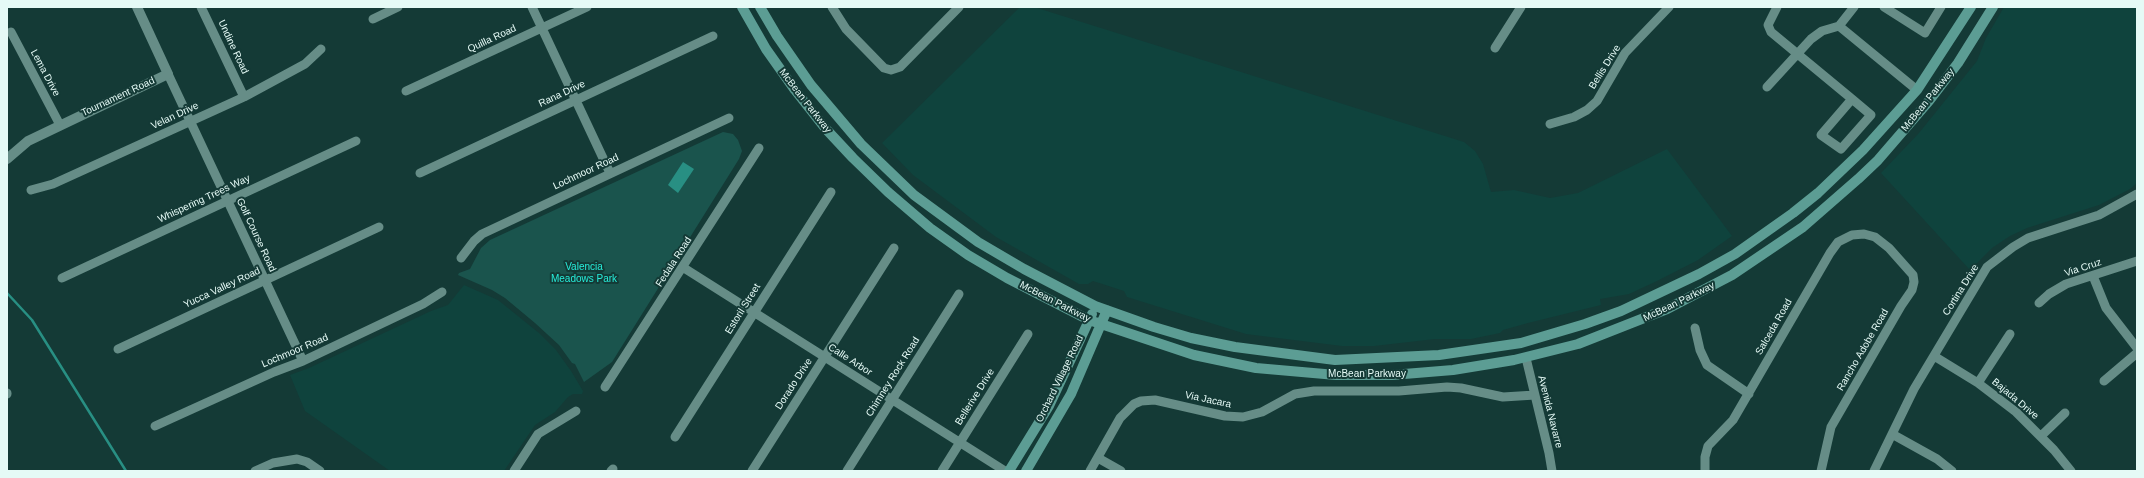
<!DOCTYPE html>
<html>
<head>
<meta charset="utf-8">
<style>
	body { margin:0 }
	#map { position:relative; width:2144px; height:478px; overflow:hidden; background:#143a36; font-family:Helvetica,sans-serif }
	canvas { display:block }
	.frame { position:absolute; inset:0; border:8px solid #e5faf6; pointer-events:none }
</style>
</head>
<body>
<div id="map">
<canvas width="2144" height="478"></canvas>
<div class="frame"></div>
</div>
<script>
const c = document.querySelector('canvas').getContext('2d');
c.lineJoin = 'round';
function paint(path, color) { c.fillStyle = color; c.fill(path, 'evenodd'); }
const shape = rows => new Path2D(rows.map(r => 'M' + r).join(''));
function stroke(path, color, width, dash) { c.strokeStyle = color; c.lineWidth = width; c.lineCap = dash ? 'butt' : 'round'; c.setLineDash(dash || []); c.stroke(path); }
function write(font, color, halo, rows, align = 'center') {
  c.font = font + ' Helvetica,sans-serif'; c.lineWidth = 4; c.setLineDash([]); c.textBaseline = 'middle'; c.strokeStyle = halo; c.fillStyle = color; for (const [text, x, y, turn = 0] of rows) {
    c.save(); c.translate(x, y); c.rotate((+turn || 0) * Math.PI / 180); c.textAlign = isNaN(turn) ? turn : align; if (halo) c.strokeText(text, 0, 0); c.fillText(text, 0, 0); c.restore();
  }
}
const built = shape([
	[1020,7,1034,7,1464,142,1475,151,1483,164,1491,192,1514,190,1550,198,1578,193,1667,149,1732,236,1698,260,1657,281,1629,294,1600,299,1601,305,1528,323,1503,330,1500,333,1471,339,1435,339,1374,346,1342,346,1246,334,1127,297,1124,291,1093,281,1088,284,1079,284,996,237,913,175,882,143],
	[2004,7,2137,7,2137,183,2130,189,2099,205,2027,228,2010,236,1992,248,1970,270,1881,173,1919,133,1977,61,1986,38],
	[464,285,498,300,539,333,556,350,571,371,583,391,582,394,573,394,568,397,555,412,535,425,504,471,390,471,305,411,290,375,309,368,431,311,448,305]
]);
const green = shape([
	[723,132,733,134,738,140,742,151,739,159,612,362,584,382,575,364,572,363,559,345,535,323,505,298,492,290,458,275,459,273,470,269,481,248,490,240]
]);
const water = shape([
	[683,162,694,169,678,193,668,185]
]);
const stream = shape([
	[7,293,32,320,126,471]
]);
const minor = shape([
	[201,7,244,97],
	[532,7,610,173],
	[832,7,846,29,884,68,891,70,900,67,959,7],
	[1777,7,1768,25,1771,32,1852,99,1871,115,1841,149,1821,135,1852,99],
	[1854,7,1839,26,1917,90],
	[1884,7,1925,33,1941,7],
	[373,19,398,7],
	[11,32,60,125],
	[1495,48,1521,7],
	[168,74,303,361],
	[1767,87,1811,39,1822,31,1839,26],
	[406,91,587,7],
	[1550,124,1574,117,1587,110,1597,101,1625,53,1669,7],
	[420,173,713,36],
	[31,190,53,184,244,97,305,64,321,49],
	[461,258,474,241,482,234,729,118],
	[684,268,1005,471],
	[2093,276,2106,308,2137,348],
	[62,278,356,141],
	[2039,303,2049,294,2066,284,2137,261],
	[1695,328,1700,350,1707,365,1749,394],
	[118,349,379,227],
	[1934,356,1978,383,2016,412,2054,450,2071,471],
	[1526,358,1549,453,1552,471],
	[2104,381,2137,353],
	[1978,383,2010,334],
	[605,387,759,148],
	[7,394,7,393],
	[155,426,274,372,303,361,423,304,442,292],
	[1892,434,1937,459,1952,471],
	[2041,436,2065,413],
	[675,437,831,192],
	[1098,458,1121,471],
	[255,471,273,463,297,459,307,462,320,471],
	[514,471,538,434,576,411],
	[611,471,613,469],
	[752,471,894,248],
	[847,471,959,294],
	[942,471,1028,334],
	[1090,471,1120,418,1134,404,1141,401,1155,400,1225,416,1243,417,1262,412,1295,394,1314,391,1399,391,1447,387,1461,388,1503,397,1535,395],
	[1705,471,1705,457,1708,446,1733,420,1830,253,1838,242,1852,235,1864,234,1875,237,1889,248,1913,275,1914,282,1912,290,1901,306,1831,427,1821,471],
	[1874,471,1914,389,1987,267,2013,247,2028,238,2099,215,2137,194]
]);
const tertiary = shape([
	[7,159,28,141,168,74,137,7]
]);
const secondary = shape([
	[742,7,766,49,795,90,825,128,853,158,888,192,930,228,968,255,1007,278,1089,320,1194,355,1256,368,1336,375,1392,375,1453,370,1514,360,1578,344,1667,309,1732,275,1803,227,1858,179,1878,160,1929,101,1958,63,1993,7],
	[760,7,777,36,811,85,861,144,914,195,978,242,1024,269,1095,306,1154,327,1191,338,1235,347,1335,360,1439,355,1521,343,1585,324,1621,311,1699,274,1735,254,1793,213,1818,193,1863,150,1917,90,1971,7],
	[1009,471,1049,406,1092,314],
	[1026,471,1071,394,1107,310]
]);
const streetNames = [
	["Quilla Road",492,39,-25],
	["Undine Road",233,47,65],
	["Bellis Drive",1605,67,-58],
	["Lema Drive",45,73,62],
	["Rana Drive",562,94,-25],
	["Tournament Road",118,97,-25],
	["McBean Parkway",1928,100,-51],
	["McBean Parkway",805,101,52],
	["Velan Drive",175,116,-25],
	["Lochmoor Road",586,172,-25],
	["Whispering Trees Way",204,199,-25],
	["Golf Course Road",256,235,65],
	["Fedala Road",674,262,-57],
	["Via Cruz",2083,268,-18],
	["Yucca Valley Road",222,288,-25],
	["Cortina Drive",1961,290,-58],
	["McBean Parkway",1055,302,27],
	["McBean Parkway",1679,302,-26],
	["Estoril Street",743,309,-58],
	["Salceda Road",1774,327,-60],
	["Rancho Adobe Road",1863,350,-60],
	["Lochmoor Road",295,351,-23],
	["Calle Arbor",850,360,33],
	["McBean Parkway",1367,374],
	["Chimney Rock Road",893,377,-58],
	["Orchard Village Road",1060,379,-64],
	["Dorado Drive",794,384,-57],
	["Bellerive Drive",975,397,-58],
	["Bajada Drive",2015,399,40],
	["Via Jacara",1208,400,12],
	["Avenida Navarre",1550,412,76]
];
const parkNames = [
	["Valencia",584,267],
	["Meadows Park",584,279]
];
paint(built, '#0f433d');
paint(green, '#1a544d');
paint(water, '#288f83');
stroke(stream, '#288f83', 2.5);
stroke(minor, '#668d87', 9);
stroke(tertiary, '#668d87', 10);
stroke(secondary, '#5c9d94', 10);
write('10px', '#e5faf6', '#143a36', streetNames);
write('10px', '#27edda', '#143a36', parkNames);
</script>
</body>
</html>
